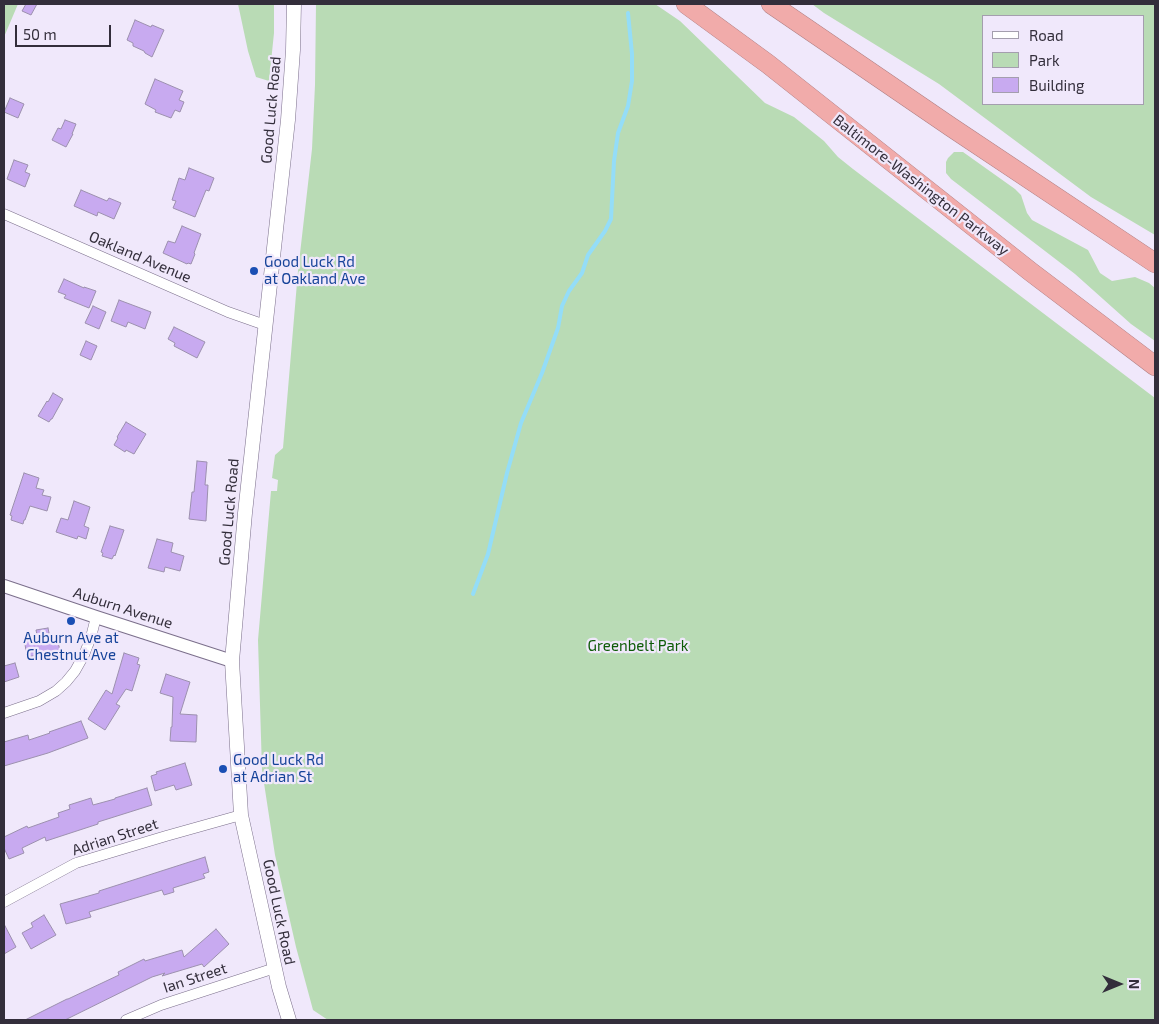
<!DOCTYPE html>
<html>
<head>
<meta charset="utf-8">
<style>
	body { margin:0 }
	#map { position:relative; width:1159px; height:1024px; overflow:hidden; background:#f0e8fb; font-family:"Exo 2",sans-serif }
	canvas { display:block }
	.frame { position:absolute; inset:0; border:5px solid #332e3b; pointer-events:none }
	.legend { position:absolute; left:982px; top:15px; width:162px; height:90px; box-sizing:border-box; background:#f0e8fb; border:1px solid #a49eae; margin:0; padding:6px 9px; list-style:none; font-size:15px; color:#332e3b }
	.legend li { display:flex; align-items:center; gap:10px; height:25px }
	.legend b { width:25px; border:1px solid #a49eae }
	.north { position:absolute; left:1094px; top:959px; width:50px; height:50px; -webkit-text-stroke:4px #f0e8fb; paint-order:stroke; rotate:90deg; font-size:14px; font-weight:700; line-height:20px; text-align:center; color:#332e3b }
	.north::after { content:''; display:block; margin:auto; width:18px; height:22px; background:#332e3b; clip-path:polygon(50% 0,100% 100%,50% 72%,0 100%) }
	.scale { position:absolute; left:15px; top:25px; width:96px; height:22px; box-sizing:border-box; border:2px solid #332e3b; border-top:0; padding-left:6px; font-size:15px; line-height:18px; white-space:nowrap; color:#332e3b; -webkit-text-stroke:4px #f0e8fb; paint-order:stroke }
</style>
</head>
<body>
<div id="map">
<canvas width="1159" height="1024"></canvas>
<div class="frame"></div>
<ul class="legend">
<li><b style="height:6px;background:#fff"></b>Road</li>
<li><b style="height:14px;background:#b9dbb5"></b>Park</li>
<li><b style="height:14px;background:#c8aaf0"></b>Building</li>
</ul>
<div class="north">N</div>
<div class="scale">50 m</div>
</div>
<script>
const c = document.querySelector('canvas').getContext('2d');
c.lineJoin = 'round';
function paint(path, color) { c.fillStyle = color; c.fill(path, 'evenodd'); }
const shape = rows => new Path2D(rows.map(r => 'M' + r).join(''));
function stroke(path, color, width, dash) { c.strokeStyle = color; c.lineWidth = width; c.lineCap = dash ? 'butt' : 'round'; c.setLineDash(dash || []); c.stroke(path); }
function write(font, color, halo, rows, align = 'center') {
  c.font = font + ' "Exo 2",sans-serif'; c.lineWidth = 4.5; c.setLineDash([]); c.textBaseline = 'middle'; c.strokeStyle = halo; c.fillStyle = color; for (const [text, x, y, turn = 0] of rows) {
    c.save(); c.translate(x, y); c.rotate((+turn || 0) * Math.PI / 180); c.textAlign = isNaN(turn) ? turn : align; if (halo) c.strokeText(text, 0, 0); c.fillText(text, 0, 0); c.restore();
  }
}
const green = shape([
	[4,4,18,4,4,37],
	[238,4,274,4,274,33,269,81,256,77,248,51],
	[316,4,655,4,680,21,765,103,794,117,824,141,838,157,853,169,1155,398,1155,1020,328,1020,313,1010,296,947,275,855,262,770,258,640,271,491,277,491,278,480,272,478,275,455,283,448,298,271,312,149,315,85],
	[812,4,1155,4,1155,235,1091,197,939,84,824,13],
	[983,16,1143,16,1143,104,983,104],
	[954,152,963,152,1015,189,1021,195,1027,213,1032,220,1088,250,1100,273,1112,281,1135,277,1149,283,1155,288,1155,341,1131,324,1075,274,951,179,946,173,946,162,948,158]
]);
const stream = shape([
	[473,594,488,554,507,473,521,423,542,373,558,328,562,306,569,291,582,273,588,255,605,231,611,219,614,161,618,133,628,106,632,81,632,54,628,13]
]);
const building = shape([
	[26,4,37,4,31,15,22,11,26,4],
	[135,20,151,27,152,25,164,30,152,57,145,53,144,51,133,46,133,43,127,40,135,20],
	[155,79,183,91,179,100,184,102,180,112,175,110,171,118,155,112,156,110,145,104,155,79],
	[10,98,24,104,18,118,4,112,10,98],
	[65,120,76,124,72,134,73,134,66,147,52,140,58,128,61,129,65,120],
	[14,160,28,165,25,172,30,174,25,187,7,179,14,160],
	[189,168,214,178,209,191,206,190,195,217,173,208,176,201,172,200,179,178,185,180,189,168],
	[81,190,107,201,109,198,121,203,114,219,98,212,97,216,74,206,81,190],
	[182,226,201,234,194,253,195,254,191,264,188,263,187,264,163,253,168,241,175,243,182,226],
	[64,279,84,288,84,287,96,291,89,308,64,298,66,295,58,292,64,279],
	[119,300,151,312,145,329,128,322,126,327,111,321,119,300],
	[93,306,106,312,99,329,85,323,93,306],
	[174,327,205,342,197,358,174,346,175,343,168,339,174,327],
	[86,341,97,346,91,360,80,355,86,341],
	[53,393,63,399,52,419,51,419,49,422,38,416,47,401,48,402,53,393],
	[126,422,146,434,134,454,126,450,125,452,114,445,118,438,117,437,126,422],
	[197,461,207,462,205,485,208,485,206,521,189,519,192,492,194,492,197,461],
	[24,473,39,478,36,488,44,490,42,495,51,497,47,511,30,506,25,520,24,520,23,524,11,520,12,516,10,515,24,473],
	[74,501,90,507,84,526,89,528,86,539,78,536,77,539,56,532,61,518,68,520,74,501],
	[110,526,124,530,115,556,114,555,112,559,102,556,103,553,101,552,110,526],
	[157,539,173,543,171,552,184,556,180,571,165,567,164,572,148,568,157,539],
	[48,628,50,638,57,637,60,651,27,657,24,638,37,635,36,630,48,628],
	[124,653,139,658,137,664,140,665,132,691,126,689,116,704,120,706,105,730,88,719,106,690,112,694,124,653],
	[15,663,19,677,4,682,4,666,15,663],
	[166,674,190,682,180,714,197,715,196,742,170,741,171,727,172,727,173,697,160,693,166,674],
	[81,721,88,738,48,753,4,766,4,742,28,735,29,740,50,733,49,732,81,721],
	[185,763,192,785,176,790,174,785,155,791,151,776,157,774,156,772,185,763],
	[147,788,152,805,98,822,98,824,46,841,45,837,22,848,24,853,9,859,4,848,4,837,27,826,28,828,59,817,58,813,70,809,69,805,91,798,93,805,115,799,115,798,147,788],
	[205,857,209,872,203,874,205,878,173,888,174,892,164,895,162,890,89,912,91,917,66,924,60,904,99,893,99,891,205,857],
	[44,915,56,935,31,949,22,933,33,927,31,923,44,915],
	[4,924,16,947,4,954,4,924],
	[216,929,229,944,204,967,202,964,162,976,165,973,152,977,65,1020,25,1020,67,999,68,999,119,975,118,972,144,959,145,961,182,950,184,957,216,929]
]);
const minor = shape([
	[4,214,228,312,265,325],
	[4,713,39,701,56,691,66,682,75,671,84,655,91,637,96,617],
	[4,902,76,863,166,836,241,815],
	[126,1020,161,1005,275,968]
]);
const tertiary = shape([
	[4,586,96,617,232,661]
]);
const secondary = shape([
	[289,1020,279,987,241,815,232,661,245,513,288,120,293,50,294,4]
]);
const motorway = shape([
	[686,4,768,64,1031,272,1155,366],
	[771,4,951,127,1155,263]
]);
const markers = [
	[254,271,5,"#1a4fb4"],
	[71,621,5,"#1a4fb4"],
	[223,769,5,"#1a4fb4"]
];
const streetNames = [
	["Good Luck Road",271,110,-85],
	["Baltimore-Washington Parkway",921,185,38],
	["Oakland Avenue",140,257,23],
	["Good Luck Road",229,512,-85],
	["Auburn Avenue",123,608,18],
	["Adrian Street",115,837,-18],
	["Good Luck Road",279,912,78],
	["Ian Street",195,978,-18]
];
const transitNames = [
	["Good Luck Rd",264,262],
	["at Oakland Ave",264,279],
	["Auburn Ave at",71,638,"center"],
	["Chestnut Ave",71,655,"center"],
	["Good Luck Rd",233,760],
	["at Adrian St",233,777]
];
const parkNames = [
	["Greenbelt Park",638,646]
];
paint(green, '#b9dbb5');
stroke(stream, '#94ddf8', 4);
paint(building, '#c8aaf0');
stroke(building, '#9c90ae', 1);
stroke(minor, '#7b6f8b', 11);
stroke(tertiary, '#7b6f8b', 14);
stroke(secondary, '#7b6f8b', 15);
stroke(motorway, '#ae7f83', 20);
stroke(minor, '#fff', 10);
stroke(tertiary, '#fff', 12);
stroke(secondary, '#fff', 14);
stroke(motorway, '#f1abaa', 19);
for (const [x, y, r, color] of markers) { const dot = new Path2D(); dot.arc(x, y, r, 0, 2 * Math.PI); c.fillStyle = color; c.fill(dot); stroke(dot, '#f0e8fb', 2); }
write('15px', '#332e3b', '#f0e8fb', streetNames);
write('15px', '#164399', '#f0e8fb', transitNames, 'left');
write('15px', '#0d5b07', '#f0e8fb', parkNames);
</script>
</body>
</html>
